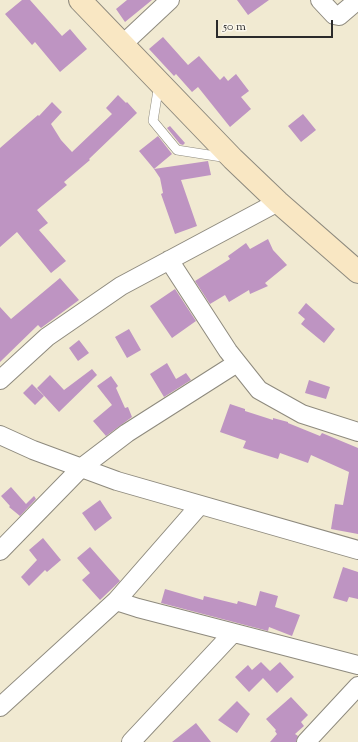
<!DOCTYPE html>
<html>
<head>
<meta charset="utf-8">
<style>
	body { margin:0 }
	#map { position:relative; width:358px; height:742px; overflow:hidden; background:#f1ead2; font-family:"Sorts Mill Goudy",serif }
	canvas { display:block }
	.scale { position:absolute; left:216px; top:20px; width:117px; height:18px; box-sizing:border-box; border:2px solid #2b2b2b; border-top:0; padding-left:5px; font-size:12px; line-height:14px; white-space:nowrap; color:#2b2b2b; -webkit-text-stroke:3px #fbf7ec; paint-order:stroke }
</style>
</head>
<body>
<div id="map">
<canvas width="358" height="742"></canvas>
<div class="scale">50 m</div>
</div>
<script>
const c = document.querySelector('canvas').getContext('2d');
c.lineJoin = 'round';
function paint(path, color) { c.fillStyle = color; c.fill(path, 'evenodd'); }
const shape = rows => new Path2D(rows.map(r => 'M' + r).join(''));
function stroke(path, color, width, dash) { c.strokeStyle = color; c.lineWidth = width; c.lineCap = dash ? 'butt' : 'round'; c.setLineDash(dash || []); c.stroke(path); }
const building = shape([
	[22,0,30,0,62,36,70,29,87,49,60,72,35,42,32,45,5,14],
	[127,0,152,0,125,22,116,9],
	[237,0,269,0,248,15],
	[163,37,188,65,199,56,220,80,224,76,228,81,236,74,249,91,241,97,251,109,230,127,198,87,192,92,176,74,174,76,149,49],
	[118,95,126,103,127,102,137,113,89,159,90,160,64,182,67,185,37,210,48,223,39,230,66,261,51,273,17,232,0,247,0,148,38,115,39,116,52,102,62,112,51,124,61,140,72,152,112,114,106,108],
	[303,114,316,130,301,142,288,126],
	[170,126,185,143,183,145,180,144,167,128],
	[158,136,172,154,154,169,139,151],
	[208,161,211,175,181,180,197,226,175,234,161,194,163,193,160,178,154,169],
	[268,239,273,250,287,265,265,283,268,286,250,294,249,290,229,302,225,295,210,304,195,281,230,259,228,256,246,243,250,249],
	[60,278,79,300,41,328,38,325,0,362,0,307,11,319],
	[175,289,196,321,172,338,150,306],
	[306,303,335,329,324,343,301,324,305,319,298,313],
	[129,329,141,350,127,358,115,337],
	[79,340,89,353,78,361,69,348],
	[167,363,176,379,186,373,191,380,164,397,150,374],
	[92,369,97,375,59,412,37,388,50,375,64,390],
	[111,376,118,386,116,388,125,408,128,407,132,417,106,436,93,421,112,405,97,386],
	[309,380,330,387,326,399,305,393],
	[32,384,44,396,35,405,23,393],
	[230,404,245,409,245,411,273,420,273,418,288,422,288,423,320,436,322,433,358,448,358,534,331,529,335,504,343,505,349,472,311,455,308,463,280,453,278,459,243,448,246,441,220,432],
	[11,487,26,504,34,496,36,499,20,516,9,507,10,506,1,496],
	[100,500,112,518,95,531,82,513],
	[43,538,61,560,47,572,45,570,29,586,21,577,37,560,29,550],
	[90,547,120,581,100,600,82,580,90,573,77,558],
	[343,567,358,572,358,599,349,597,347,602,333,598],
	[165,589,203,600,204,596,237,604,238,601,256,606,260,591,278,596,275,607,300,615,292,636,269,627,268,631,161,603],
	[261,662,270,671,280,662,294,677,277,693,263,678,249,692,235,677,248,665,252,670],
	[291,697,308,715,301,722,304,726,295,734,298,736,296,742,270,742,277,734,275,731,276,730,266,719],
	[237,701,250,714,237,733,218,720],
	[196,723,211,742,172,742]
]);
const lane = shape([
	[159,84,153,121,177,150,228,158]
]);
const street = shape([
	[320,0,334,15,339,16,358,0],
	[123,44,170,0],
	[169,260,228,351,259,390,302,414,358,432],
	[0,380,47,337,121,286,278,202],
	[0,435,33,450,117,481,358,550],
	[0,551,81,468,127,433,237,363],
	[116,601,138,608,358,665],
	[0,707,116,601,200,505],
	[131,742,233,633],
	[306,742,358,686]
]);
const secondary = shape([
	[80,0,233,159,278,202,358,272]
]);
paint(building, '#be94c2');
stroke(lane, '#8e8a7e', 10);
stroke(street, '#8e8a7e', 20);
stroke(secondary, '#8e8a7e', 24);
stroke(lane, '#fff', 9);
stroke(street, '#fff', 18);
stroke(secondary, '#f9e7c3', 22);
</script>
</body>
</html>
